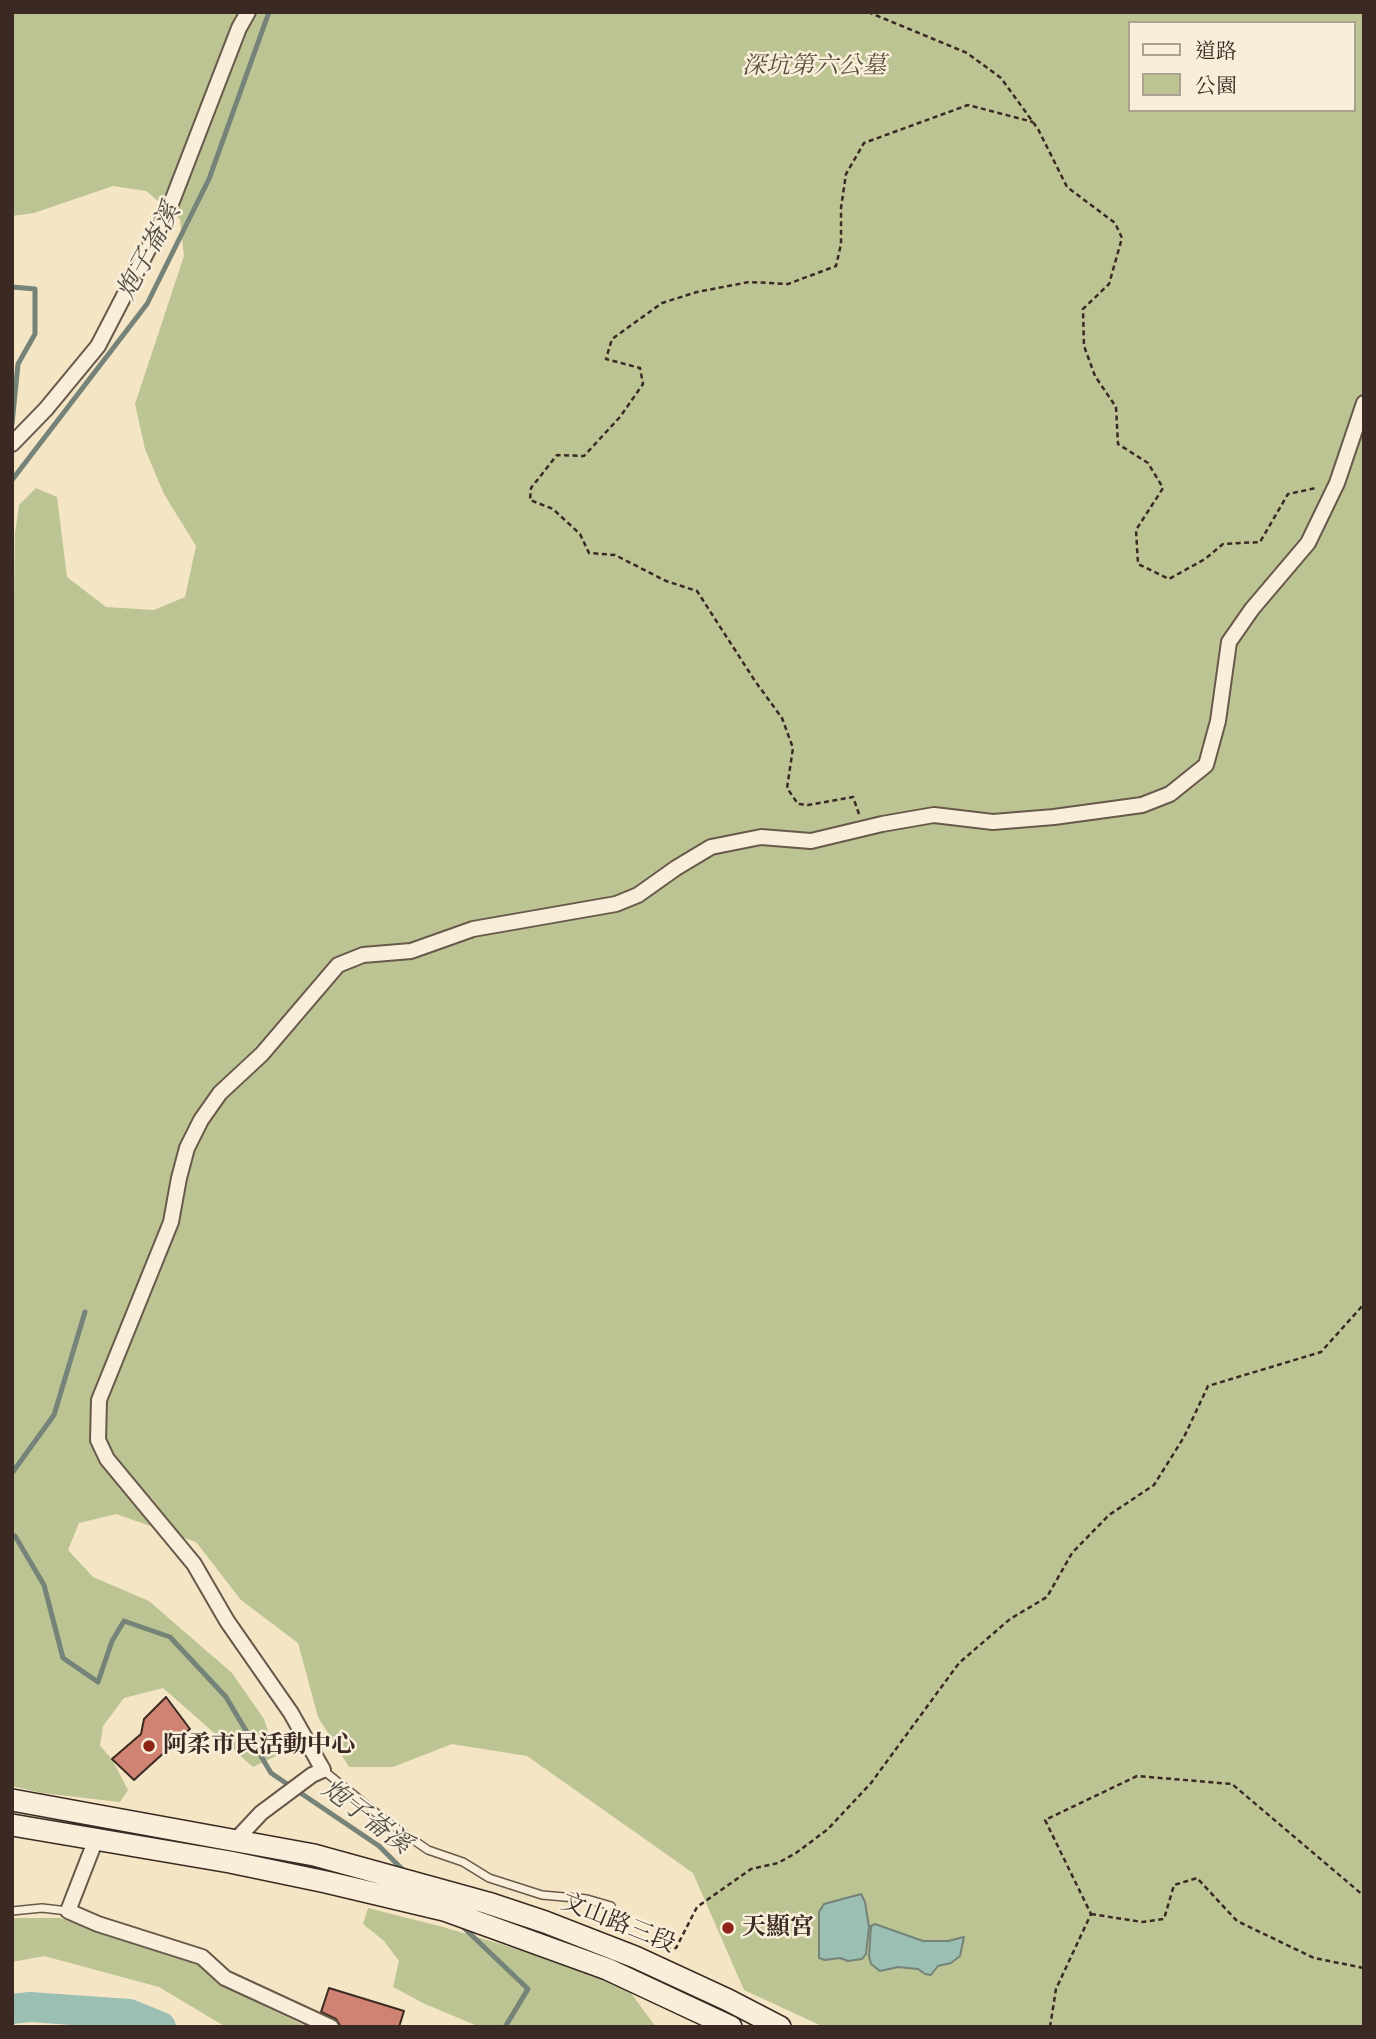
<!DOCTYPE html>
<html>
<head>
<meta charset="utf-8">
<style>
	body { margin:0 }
	#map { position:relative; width:1376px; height:2039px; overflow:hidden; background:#f4e5c4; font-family:"Gentium Book Plus","Noto Serif TC",serif }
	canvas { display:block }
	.frame { position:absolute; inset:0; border:14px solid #3b2a23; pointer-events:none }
	.legend { position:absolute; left:1128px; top:21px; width:228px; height:91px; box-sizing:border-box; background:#f8eed9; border:2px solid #aca090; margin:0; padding:9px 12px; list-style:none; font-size:21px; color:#3b2a23 }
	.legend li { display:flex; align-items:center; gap:14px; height:35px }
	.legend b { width:35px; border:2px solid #aca090 }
</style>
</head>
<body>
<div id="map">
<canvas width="1376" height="2039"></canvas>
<div class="frame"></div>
<ul class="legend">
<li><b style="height:9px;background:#f8eed9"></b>道路</li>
<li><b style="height:19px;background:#bcc494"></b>公園</li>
</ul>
</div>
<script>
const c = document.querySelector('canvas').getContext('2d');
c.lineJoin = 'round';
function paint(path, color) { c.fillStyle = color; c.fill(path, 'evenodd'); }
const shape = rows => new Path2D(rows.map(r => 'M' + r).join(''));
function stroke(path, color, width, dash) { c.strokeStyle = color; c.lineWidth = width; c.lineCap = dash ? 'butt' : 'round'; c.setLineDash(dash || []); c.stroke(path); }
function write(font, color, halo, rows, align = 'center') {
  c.font = font + ' "Gentium Book Plus","Noto Serif TC",serif'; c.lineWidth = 5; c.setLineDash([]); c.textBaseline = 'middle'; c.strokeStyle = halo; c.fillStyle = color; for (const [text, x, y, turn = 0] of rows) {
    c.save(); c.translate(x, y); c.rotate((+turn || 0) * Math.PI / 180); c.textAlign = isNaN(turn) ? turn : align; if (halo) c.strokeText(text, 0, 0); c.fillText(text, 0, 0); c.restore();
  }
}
const green = shape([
	[12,12,1364,12,1364,2027,824,2027,744,1990,693,1873,527,1756,452,1744,393,1767,349,1767,318,1717,298,1643,241,1600,196,1542,116,1514,79,1523,68,1550,93,1577,149,1601,232,1673,264,1719,276,1756,253,1767,163,1688,124,1698,103,1726,100,1746,112,1759,128,1790,120,1802,42,1793,12,1786,12,598,14,594,15,533,19,505,36,488,57,497,67,577,106,607,154,610,185,597,196,546,164,494,145,449,135,404,184,256,180,219,146,191,113,186,34,213,12,216],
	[1129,23,1353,23,1353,110,1129,110],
	[368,1908,443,1927,554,1960,628,1989,656,2027,480,2027,425,2004,393,1987,399,1961,384,1941,363,1924],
	[12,1918,59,1918,195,1962,229,1989,307,2027,226,2027,159,1987,44,1956,12,1962]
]);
const water = shape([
	[861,1894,865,1902,869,1927,866,1954,862,1959,848,1961,840,1958,825,1960,819,1958,819,1912,824,1904,861,1894],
	[875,1924,923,1941,948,1941,964,1937,960,1956,951,1963,938,1966,931,1975,925,1974,918,1969,898,1967,880,1971,871,1964,869,1956,871,1926,875,1924]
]);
const stream = shape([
	[12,287,35,289,35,334,18,364,12,424],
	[12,480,147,304,209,179,269,12],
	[12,1473,54,1415,85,1312],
	[12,1535,15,1536,44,1585,63,1658,98,1682,112,1641,124,1621,170,1637,226,1697,271,1773,379,1846,405,1872],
	[462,1926,528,1989,505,2027]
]);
const river = shape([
	[12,2009,30,2007,129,2014,161,2027]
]);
const building = shape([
	[166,1697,190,1729,134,1780,112,1759,141,1734,144,1719,166,1697],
	[329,1988,404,2011,399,2027,341,2027,336,2019,321,2012,329,1988]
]);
const path = shape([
	[868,12,967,53,1001,78,1038,129,1067,187,1115,223,1122,238,1109,284,1083,309,1084,346,1095,376,1116,407,1118,444,1148,463,1163,488,1136,530,1138,564,1169,579,1205,559,1223,544,1260,542,1288,494,1316,488],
	[859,814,853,797,808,805,798,804,787,788,793,748,782,718,755,681,697,591,666,581,615,555,589,553,580,534,553,509,530,500,531,488,557,455,584,456,620,417,643,384,640,368,606,359,612,339,662,303,697,292,749,282,788,284,836,266,841,244,841,208,846,174,864,143,968,105,1033,122],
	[1091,1914,1142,1922,1164,1919,1174,1885,1197,1878,1237,1921,1314,1958,1364,1968],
	[666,1950,676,1948,697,1907,751,1869,778,1863,796,1853,828,1829,871,1783,959,1663,1010,1619,1047,1597,1072,1553,1109,1515,1154,1485,1184,1437,1208,1386,1321,1352,1364,1304],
	[1050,2027,1056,1989,1091,1914,1045,1820,1137,1776,1232,1784,1364,1896]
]);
const lane = shape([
	[323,1770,386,1821,428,1850,463,1862,489,1878,542,1895,587,1899,611,1906],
	[12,1911,42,1908,68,1911]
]);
const street = shape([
	[12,444,46,409,98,346,169,209,239,28,248,12],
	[96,1839,68,1911,98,1924,202,1957,225,1978,331,2027],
	[233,1843,261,1813,312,1775,323,1770,291,1713,227,1621,194,1564,107,1459,98,1440,99,1400,171,1222,179,1178,187,1148,201,1120,220,1093,262,1054,338,965,363,955,411,951,473,929,616,904,638,895,676,868,711,847,761,837,811,841,882,824,934,815,993,822,1054,817,1142,805,1170,794,1206,765,1218,721,1229,642,1252,609,1308,543,1337,483,1364,403]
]);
const secondary = shape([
	[12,1800,314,1855,488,1903,545,1922,635,1957,728,2000,780,2027],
	[12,1825,230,1862,326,1882,444,1910,607,1969,731,2027]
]);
const markers = [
	[149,1746,7,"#8f2418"],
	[728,1928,7,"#8f2418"]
];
const parkNames = [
	["深坑第六公墓",814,67]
];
const poiNames = [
	["阿柔市民活動中心",163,1746],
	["天顯宮",742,1928]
];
const streetNames = [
	["文山路三段",618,1924,22]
];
const waterNames = [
	["炮子崙溪",150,252,-62],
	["炮子崙溪",366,1818,37]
];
paint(green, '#bcc494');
paint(water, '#9cbfb3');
stroke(water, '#758379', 2);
stroke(stream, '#758379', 5);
stroke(river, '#9cbfb3', 30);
paint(building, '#d08372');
stroke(building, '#3b2a23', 2);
stroke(lane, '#69594b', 10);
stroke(street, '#69594b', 18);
stroke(secondary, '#3b2a23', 24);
stroke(path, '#3b2a23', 2.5, [5, 3.5]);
stroke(lane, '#f8eed9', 7);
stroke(street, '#f8eed9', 14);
stroke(secondary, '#f8eed9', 21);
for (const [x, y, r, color] of markers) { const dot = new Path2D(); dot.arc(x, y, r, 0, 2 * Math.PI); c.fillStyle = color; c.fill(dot); stroke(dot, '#f8eed9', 2.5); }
write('italic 24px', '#5b503f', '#f8eed9', parkNames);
write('bold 24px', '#3b2a23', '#f8eed9', poiNames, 'left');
write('24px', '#3b2a23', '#f8eed9', streetNames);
write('italic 26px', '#534f47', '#f8eed9', waterNames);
</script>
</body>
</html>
